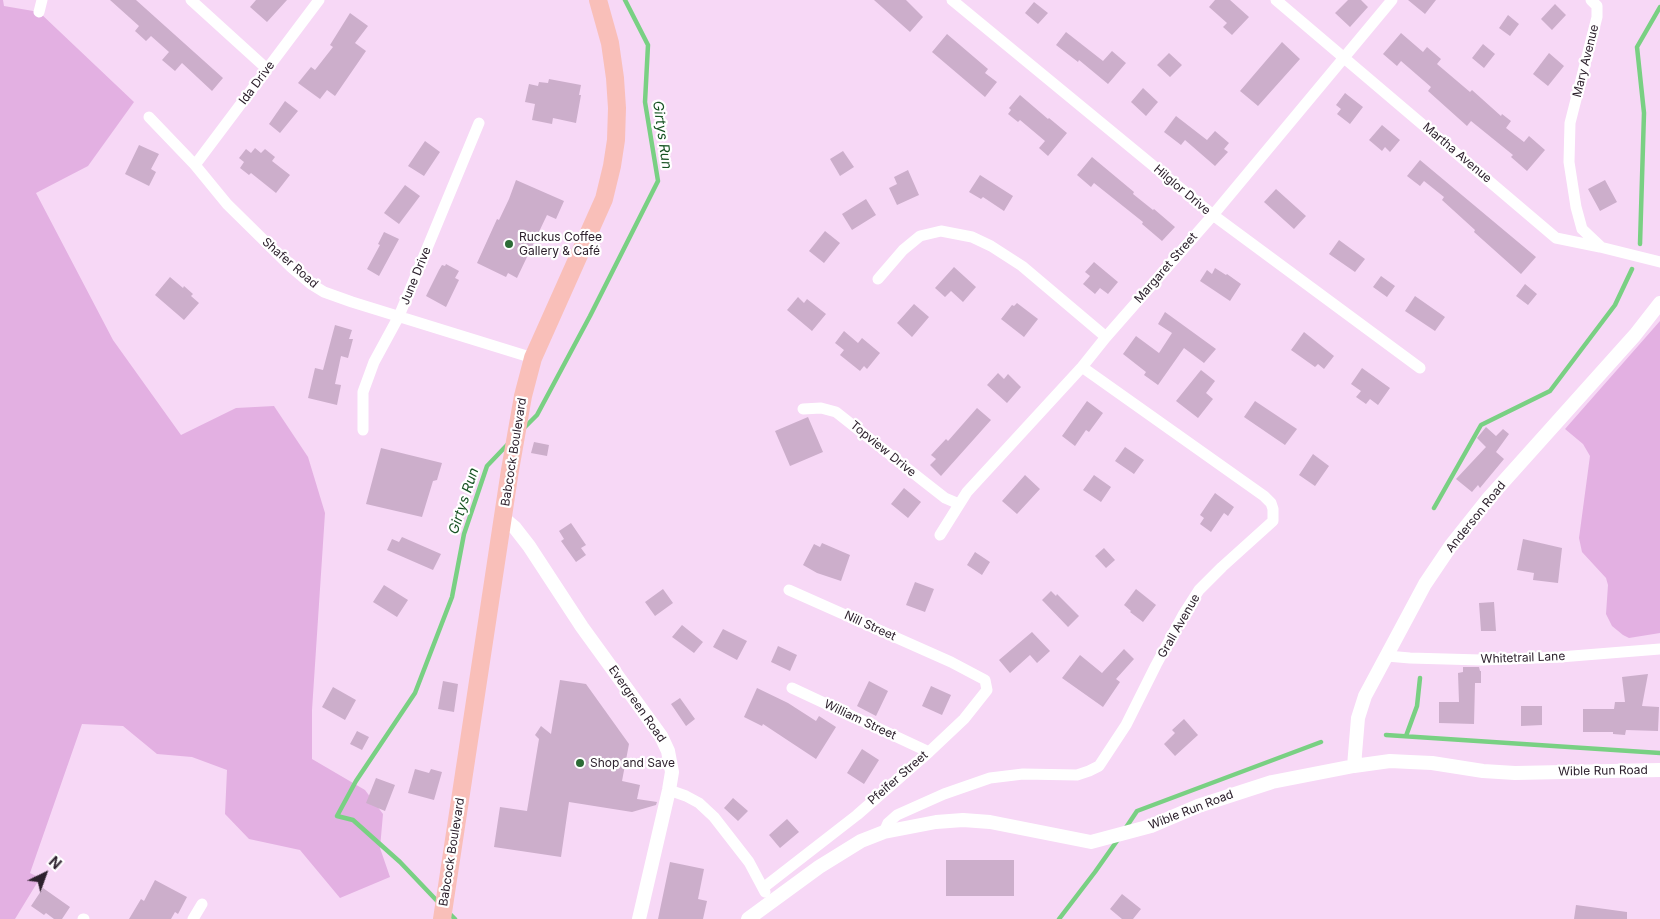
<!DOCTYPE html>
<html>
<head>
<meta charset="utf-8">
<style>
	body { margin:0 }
	#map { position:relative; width:1660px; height:919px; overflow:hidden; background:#f7d8f6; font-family:Inter,sans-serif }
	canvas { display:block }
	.north { position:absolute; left:20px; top:849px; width:50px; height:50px; -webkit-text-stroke:4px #fff; paint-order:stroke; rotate:42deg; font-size:14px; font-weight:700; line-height:20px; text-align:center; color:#2d212d }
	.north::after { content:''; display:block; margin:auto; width:18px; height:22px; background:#2d212d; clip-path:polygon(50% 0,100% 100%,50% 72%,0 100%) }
</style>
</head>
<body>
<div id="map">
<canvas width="1660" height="919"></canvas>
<div class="north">N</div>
</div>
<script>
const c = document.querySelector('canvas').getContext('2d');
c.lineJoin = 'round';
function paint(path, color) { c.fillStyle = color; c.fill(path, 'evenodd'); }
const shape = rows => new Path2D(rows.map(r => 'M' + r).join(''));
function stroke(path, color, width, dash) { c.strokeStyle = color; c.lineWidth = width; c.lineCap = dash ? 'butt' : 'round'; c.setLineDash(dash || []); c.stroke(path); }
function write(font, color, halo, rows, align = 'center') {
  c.font = font + ' Inter,sans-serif'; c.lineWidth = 4.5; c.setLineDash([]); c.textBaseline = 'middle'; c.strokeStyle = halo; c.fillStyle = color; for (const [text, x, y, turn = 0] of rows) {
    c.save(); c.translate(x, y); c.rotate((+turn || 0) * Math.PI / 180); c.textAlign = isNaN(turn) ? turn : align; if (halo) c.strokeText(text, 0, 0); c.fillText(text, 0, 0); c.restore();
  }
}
const green = shape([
	[0,0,3,0,4,6,39,12,134,102,88,166,36,193,113,340,181,435,236,408,274,406,308,457,325,513,312,710,312,759,365,790,383,814,380,848,390,877,340,898,300,850,249,839,225,814,227,770,192,757,157,754,123,726,82,724,30,873,40,878,15,919,0,919],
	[1660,321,1660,633,1629,638,1623,635,1612,626,1606,614,1608,585,1606,578,1582,552,1579,538,1590,456,1583,444,1565,429]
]);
const stream = shape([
	[1640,244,1644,113,1637,47,1660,7],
	[524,428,537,415,590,316,658,181,645,102,648,45,625,0],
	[1434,508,1481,425,1550,391,1615,305,1632,269],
	[1386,735,1660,753],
	[1406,736,1417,706,1420,678],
	[1125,829,1137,811,1321,742],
	[440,904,400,862,353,820,337,816,356,781,415,693,452,597,464,534,487,466,508,444],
	[447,911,455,919],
	[1059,919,1095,872,1119,838]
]);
const building = shape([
	[110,0,136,0,223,78,212,91,182,63,175,71,162,60,169,52,151,36,146,41,135,31,139,26],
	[256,0,287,0,267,22,250,7],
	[874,0,906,0,923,17,910,32],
	[1215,0,1230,0,1249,17,1232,35,1223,27,1227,23,1209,7],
	[1348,0,1361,0,1368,7,1350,27,1335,13],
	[1408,0,1436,0,1425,14],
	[1034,2,1048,13,1038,24,1025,13],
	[1555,4,1566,15,1552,30,1541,19],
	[350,13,368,26,355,43,366,51,335,96,327,90,320,99,298,83,311,67,315,70,333,47,330,45],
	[1508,15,1519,24,1510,36,1499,28],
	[1066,32,1103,61,1112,51,1126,63,1108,84,1079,60,1078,62,1056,45],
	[1401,33,1423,52,1427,47,1441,59,1437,64,1470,92,1472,90,1501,116,1502,114,1511,121,1506,128,1524,142,1529,136,1545,150,1527,171,1511,157,1513,155,1471,121,1467,126,1428,91,1431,87,1401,61,1397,66,1383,54],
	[947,34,988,69,985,73,997,82,985,97,932,52],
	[1282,42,1300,59,1258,106,1240,91],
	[1483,44,1495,54,1484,68,1472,58],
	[1169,53,1182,65,1170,77,1157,65],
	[1549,53,1564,66,1548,86,1533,74],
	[549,79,581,85,579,95,581,95,576,123,553,118,552,124,532,120,535,104,525,102,529,84,538,86,539,82,548,83],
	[1143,88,1158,102,1146,116,1131,102],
	[1345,93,1363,107,1350,124,1337,114,1341,109,1336,105],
	[1020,95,1048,119,1049,118,1067,133,1048,156,1039,148,1045,141,1020,120,1018,122,1008,114,1011,110,1009,108],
	[285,101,298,111,280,133,269,124],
	[1176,116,1207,140,1215,131,1229,143,1224,149,1228,152,1215,166,1185,140,1181,145,1164,132],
	[1382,125,1400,140,1390,152,1385,147,1382,151,1369,140],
	[425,141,440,152,424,176,408,166],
	[139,145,159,154,151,169,156,172,149,186,125,174],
	[255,148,261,153,265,149,275,157,272,161,290,175,276,193,251,173,249,175,240,168,244,162,239,158,246,149,251,153],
	[843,151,854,167,840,176,830,159],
	[1092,157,1134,192,1133,194,1153,210,1154,209,1175,227,1162,241,1142,224,1143,222,1094,183,1091,187,1077,175],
	[1420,160,1536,257,1521,274,1474,232,1475,230,1442,200,1444,197,1424,181,1420,186,1407,176],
	[908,170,919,195,897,205,889,188,897,184,894,177],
	[980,175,1013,196,1004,211,983,197,981,199,969,192],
	[516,180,564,201,556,219,547,215,517,278,508,273,506,277,477,263,497,219,499,220,509,199],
	[1605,180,1617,202,1600,211,1588,189],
	[405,185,420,196,399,224,384,213],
	[1276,189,1306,216,1294,229,1264,202],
	[866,199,876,215,852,230,842,214],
	[825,231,840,243,824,263,809,251],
	[384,232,399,239,379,276,367,269,380,245,378,244],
	[1339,240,1365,259,1355,272,1329,254],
	[1094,262,1118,282,1108,294,1100,288,1095,294,1083,284,1090,276,1085,272],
	[446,264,459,271,455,278,459,280,446,307,426,296,439,270,442,265,445,266],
	[954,267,976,287,963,302,951,291,945,297,935,288],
	[1215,268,1226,275,1227,274,1241,284,1230,301,1200,281,1207,270,1212,274],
	[1381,276,1395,286,1387,297,1373,287],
	[170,277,183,288,184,286,193,294,191,296,199,303,184,320,155,295],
	[1525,284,1537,294,1528,305,1516,296],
	[1415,296,1445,317,1435,331,1405,311],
	[798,297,804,303,807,299,826,314,812,331,787,310],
	[1017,303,1038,319,1024,337,1001,319,1012,305,1014,306],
	[914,304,929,317,912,337,897,323],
	[1165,312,1216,349,1204,363,1184,348,1158,385,1144,375,1146,372,1123,354,1136,336,1159,353,1172,333,1158,324],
	[335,325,352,330,349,339,353,339,348,358,341,356,335,384,341,385,337,405,308,398,315,368,323,370],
	[844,331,858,343,862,338,880,353,867,369,864,366,860,371,840,355,844,350,835,343],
	[1304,332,1334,356,1324,369,1318,364,1315,367,1291,350],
	[1362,368,1390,388,1378,405,1370,399,1366,404,1356,397,1361,391,1351,384],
	[1201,370,1215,381,1206,393,1213,399,1198,418,1176,401],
	[998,373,1004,379,1008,374,1021,387,1007,403,987,385],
	[1087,401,1103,413,1089,432,1086,430,1075,446,1062,436],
	[1255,401,1297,429,1285,445,1244,417],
	[977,408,991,420,941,476,930,465,936,459,931,455,946,439,948,441],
	[808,417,823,452,790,466,775,431],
	[1486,427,1496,436,1503,429,1509,434,1496,452,1504,459,1480,488,1478,485,1472,492,1456,479,1486,447,1477,438],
	[534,442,549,445,547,456,531,453],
	[1125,447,1144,460,1134,474,1115,461],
	[381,448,442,463,437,480,433,481,422,517,366,504],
	[1313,454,1329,466,1315,486,1299,475],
	[1025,475,1040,489,1017,514,1002,501],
	[1094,475,1111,487,1101,502,1083,490],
	[904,488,921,502,908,518,891,504],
	[1215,493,1234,507,1228,516,1224,513,1211,532,1200,524,1204,518,1200,515],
	[571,523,586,545,581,548,586,555,576,562,561,541,564,539,559,531],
	[402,537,441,554,433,570,387,550,392,539,399,542],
	[1523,539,1562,548,1558,583,1533,580,1534,573,1517,570],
	[822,543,850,555,841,581,817,573,803,565,814,544,820,547],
	[1104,548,1115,560,1106,568,1095,556],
	[975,552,990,562,982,575,967,565],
	[915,582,934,589,925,612,906,605],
	[384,585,408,600,397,617,373,602],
	[663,589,673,603,655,616,645,602],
	[1136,589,1156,605,1143,622,1130,612,1131,611,1124,605],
	[1051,591,1056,596,1057,594,1079,616,1068,627,1042,600],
	[1494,602,1496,631,1481,631,1479,603],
	[682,625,703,642,694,653,672,637],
	[723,629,747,641,737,660,713,647],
	[1032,632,1050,651,1037,663,1030,655,1010,673,999,660],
	[778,646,797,655,790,671,771,662],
	[1124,649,1134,659,1116,679,1120,682,1103,707,1062,678,1080,655,1102,673],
	[1463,667,1479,667,1480,671,1481,671,1481,683,1475,683,1474,724,1439,723,1439,702,1459,702,1458,673,1463,672],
	[1648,674,1642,706,1659,707,1658,731,1626,730,1625,735,1613,734,1613,732,1583,732,1583,709,1614,709,1615,702,1625,702,1622,677],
	[560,680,586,684,629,744,622,781,640,785,637,799,657,802,656,805,632,812,569,802,561,857,494,847,500,807,527,811,539,739,535,735,541,726,551,734],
	[443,681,458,684,454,712,438,709],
	[869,681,888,691,876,716,857,706],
	[931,686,951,695,942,715,922,706],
	[333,687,356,700,345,720,322,707],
	[757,688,788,703,816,721,819,716,836,727,816,759,763,724,762,726,744,717],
	[680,698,695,719,686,726,671,704],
	[1521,706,1542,706,1542,725,1521,726],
	[1184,719,1198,735,1175,756,1164,744,1175,733,1172,730],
	[357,731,369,737,362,750,350,744],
	[862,749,879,760,864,784,847,773],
	[415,769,429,773,431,769,442,772,434,800,408,793],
	[376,778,395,785,385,811,366,803],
	[733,798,748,811,738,821,724,808],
	[787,819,799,832,780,848,769,835],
	[946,860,1014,860,1014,896,946,896],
	[670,862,704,869,698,899,707,901,703,919,658,919],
	[155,880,187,897,178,914,175,912,171,919,129,919,141,899,144,901],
	[43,888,70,907,62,919,54,919,46,913,44,915,31,906],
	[1122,894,1141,909,1133,919,1122,919,1110,909],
	[1576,905,1627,912,1627,919,1574,919]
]);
const minor = shape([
	[191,0,267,69],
	[952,0,1213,215,1420,368],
	[1276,0,1556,238,1600,247,1660,262],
	[1591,0,1597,6,1597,17,1570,123,1569,162,1576,207,1582,229,1600,246],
	[39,12,42,0],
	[149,117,195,165,227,204,291,267,311,284,324,292,352,302,533,358],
	[195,165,319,0],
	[878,279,903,250,920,236,941,231,972,237,991,246,1022,266,1106,337],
	[803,409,821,408,836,412,922,480,945,498,959,504],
	[363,430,363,392,374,362,399,316,479,123],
	[940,535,967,492,1082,367,1106,337,1213,215,1392,0],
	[1387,656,1410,658,1481,660,1560,657,1660,649],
	[792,688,929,752],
	[669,790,686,796,699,803,714,817,749,862,765,892],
	[884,832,888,823,897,815,944,794,990,778,1023,774,1077,775,1089,771,1099,766,1126,725,1156,665,1183,615,1199,590,1222,567,1273,521,1273,509,1271,503,1264,496,1082,367],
	[763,888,857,815,929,752,964,719,987,690,985,680,951,662,789,590],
	[83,919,84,919],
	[193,919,202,904]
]);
const tertiary = shape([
	[503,518,515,528,529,546,582,627,661,736,668,751,672,772,669,790,639,919],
	[1354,766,1358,718,1365,696,1425,584,1452,544,1487,500,1635,335,1660,303],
	[748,919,819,867,861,841,884,832,936,822,963,820,990,822,1091,842,1151,826,1198,806,1272,782,1354,766,1390,761,1410,762,1432,763,1483,771,1515,773,1660,770]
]);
const primary = shape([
	[442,919,510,470,523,396,533,358,604,199,612,166,616,140,617,108,615,78,610,43,598,0]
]);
const markers = [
	[509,244,5,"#2c6c36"],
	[580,763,5,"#2c6c36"]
];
const streetNames = [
	["Mary Avenue",1586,61,-76],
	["Ida Drive",257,83,-53],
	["Martha Avenue",1457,153,40],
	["Hilglor Drive",1182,190,40],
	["Shafer Road",290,263,41],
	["Margaret Street",1166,268,-49],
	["June Drive",416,276,-68],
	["Topview Drive",883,449,39],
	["Babcock Boulevard",514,452,-81],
	["Anderson Road",1476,517,-51],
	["Nill Street",870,626,24],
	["Grall Avenue",1179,626,-60],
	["Whitetrail Lane",1523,658,-2],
	["Evergreen Road",637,704,55],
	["William Street",860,720,25],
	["Wible Run Road",1603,771,-1],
	["Pfeifer Street",898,778,-41],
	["Wible Run Road",1191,810,-21],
	["Babcock Boulevard",452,852,-81]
];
const poiNames = [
	["Ruckus Coffee",519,237],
	["Gallery & Café",519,251],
	["Shop and Save",590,763]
];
const waterNames = [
	["Girtys Run",662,135,82],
	["Girtys Run",464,501,-72]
];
paint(green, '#e3b0e2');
stroke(stream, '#79d083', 4.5);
paint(building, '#ccaecb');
stroke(minor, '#fff', 11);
stroke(tertiary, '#fff', 14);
stroke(primary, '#f9bfb9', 18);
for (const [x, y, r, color] of markers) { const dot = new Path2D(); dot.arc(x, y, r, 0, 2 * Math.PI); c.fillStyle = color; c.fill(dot); stroke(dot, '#fff', 2); }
write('12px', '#2d212d', '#fff', streetNames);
write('12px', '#2d212d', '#fff', poiNames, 'left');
write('italic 14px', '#175323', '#fff', waterNames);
</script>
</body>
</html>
